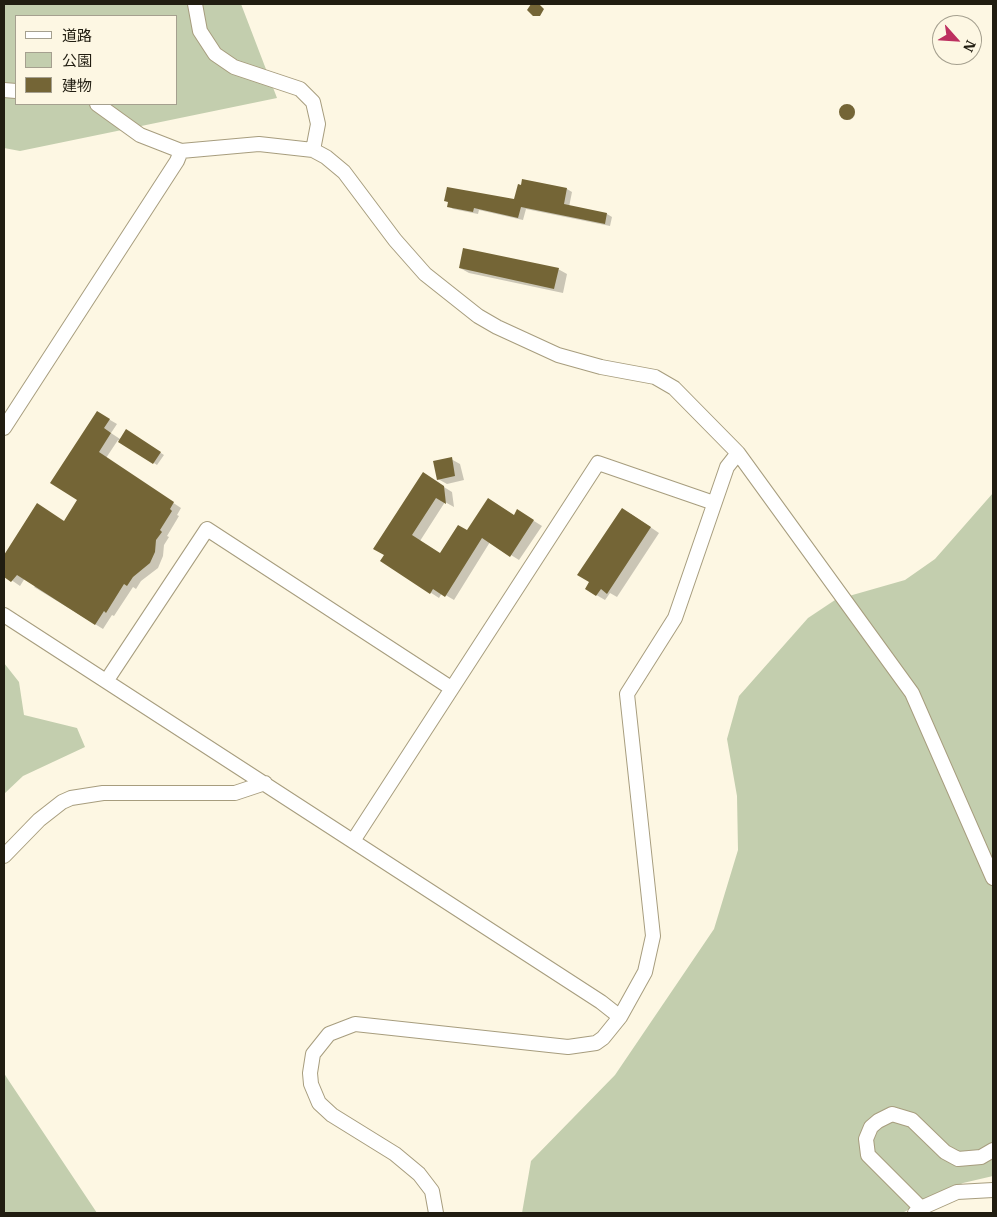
<!DOCTYPE html>
<html>
<head>
<meta charset="utf-8">
<style>
	body { margin:0 }
	#map { position:relative; width:997px; height:1217px; overflow:hidden; background:#fdf7e3; font-family:"IBM Plex Serif","Noto Sans JP",serif }
	canvas { display:block }
	.frame { position:absolute; inset:0; border:5px solid #211d11; pointer-events:none }
	.legend { position:absolute; left:15px; top:15px; width:162px; height:90px; box-sizing:border-box; background:#fdf7e3; border:1px solid #a5a08f; margin:0; padding:6px 9px; list-style:none; font-size:15px; color:#211d11 }
	.legend li { display:flex; align-items:center; gap:10px; height:25px }
	.legend b { width:25px; border:1px solid #a5a08f }
	.north { position:absolute; left:932px; top:15px; width:50px; height:50px; box-sizing:border-box; background:#fdf7e3; border:1px solid #a5a08f; border-radius:50%; rotate:116deg; font-size:14px; font-weight:700; line-height:20px; text-align:center; color:#211d11 }
	.north::after { content:''; display:block; margin:auto; width:18px; height:22px; background:#bd3060; clip-path:polygon(50% 0,100% 100%,50% 72%,0 100%) }
</style>
</head>
<body>
<div id="map">
<canvas width="997" height="1217"></canvas>
<div class="frame"></div>
<ul class="legend">
<li><b style="height:6px;background:#fff"></b>道路</li>
<li><b style="height:14px;background:#c3ceae"></b>公園</li>
<li><b style="height:14px;background:#746536"></b>建物</li>
</ul>
<div class="north">N</div>
</div>
<script>
const c = document.querySelector('canvas').getContext('2d');
c.lineJoin = 'round';
function paint(path, color) { c.fillStyle = color; c.fill(path, 'evenodd'); }
const shape = rows => new Path2D(rows.map(r => 'M' + r).join(''));
function stroke(path, color, width, dash) { c.strokeStyle = color; c.lineWidth = width; c.lineCap = dash ? 'butt' : 'round'; c.setLineDash(dash || []); c.stroke(path); }
const green = shape([
	[4,4,241,4,277,98,20,151,4,148],
	[16,16,176,16,176,104,16,104],
	[993,493,993,1176,963,1183,902,1213,522,1213,531,1161,615,1075,714,929,738,850,737,796,727,739,739,696,808,618,835,600,905,580,935,559],
	[4,663,19,682,24,715,77,728,85,747,23,776,4,794],
	[4,1073,7,1078,97,1213,4,1213]
]);
const shadow = shape([
	'841 113a7 7 0 1 1 14 0a7 7 0 1 1-14 0Z',
	[523,181,567,189,572,192,569,207,607,214,612,217,610,226,526,209,523,220,479,210,478,214,453,209,448,206,449,203,446,201,515,200],
	[460,268,558,269,567,274,563,293,469,273],
	[105,417,117,424,111,433,120,439,127,431,164,455,157,465,118,440,106,458,181,508,177,515,179,516,167,536,169,537,164,545,163,556,158,568,141,581,136,589,133,587,114,616,112,615,103,629,34,587,36,585,25,578,20,586,4,575,4,557,38,505,64,522,79,500],
	[451,459,460,464,464,480,447,484,438,479],
	[431,479,452,492,454,507,445,502,420,541,440,555,468,532,514,516,526,516,542,526,519,560,490,542,454,600,442,593,439,598,382,561],
	[631,514,659,533,617,597,610,593,605,600,586,589]
]);
const building = shape([
	[531,4,539,4,544,9,540,16,533,16,527,10],
	'839 112a8 8 0 1 1 16 0a8 8 0 1 1-16 0Z',
	[522,179,567,188,564,204,607,213,605,224,521,207,518,218,474,208,473,212,447,207,448,202,444,201,447,187,514,199,518,184,521,185],
	[463,248,559,268,554,289,459,268],
	[97,411,110,419,104,428,111,433,99,452,174,502,170,509,172,511,160,530,162,532,156,540,155,552,150,563,133,577,127,586,124,584,106,613,104,611,95,625,17,575,11,582,4,577,4,555,37,503,64,521,77,500,50,483],
	[126,429,161,452,153,464,118,442],
	[452,457,455,476,437,480,433,461],
	[423,472,444,486,446,504,436,498,412,535,440,553,458,525,467,530,488,498,514,515,517,509,534,520,510,557,482,538,445,597,433,589,430,594,380,561,384,555,373,549],
	[622,508,651,527,607,594,601,589,596,596,585,589,589,582,577,575]
]);
const minor = shape([
	[195,4,200,31,215,54,234,67,300,89,313,102,318,124,313,150],
	[4,90,16,91],
	[97,104,140,135,181,151,259,144,313,150,326,157,344,172,395,240,425,274,478,316,497,327,558,355,601,367,655,377,674,388,738,453,912,693,993,878],
	[4,428,177,161,181,151],
	[4,615,601,1002,620,1017],
	[107,680,207,529,451,688],
	[353,841,598,463,714,503],
	[4,856,39,820,62,802,71,798,103,793,235,793,265,783],
	[921,1208,868,1155,866,1139,871,1127,878,1121,892,1114,912,1120,945,1152,958,1159,981,1157,993,1150],
	[436,1213,432,1191,419,1174,395,1154,332,1115,319,1103,311,1084,310,1073,313,1054,329,1034,355,1024,568,1047,596,1043,603,1038,620,1017,645,972,653,936,627,694,675,618,727,467,738,453],
	[915,1213,921,1208,957,1192,993,1190]
]);
paint(green, '#c3ceae');
paint(shadow, '#0003');
paint(building, '#746536');
stroke(minor, '#a79d7e', 16);
stroke(minor, '#fff', 14);
</script>
</body>
</html>
